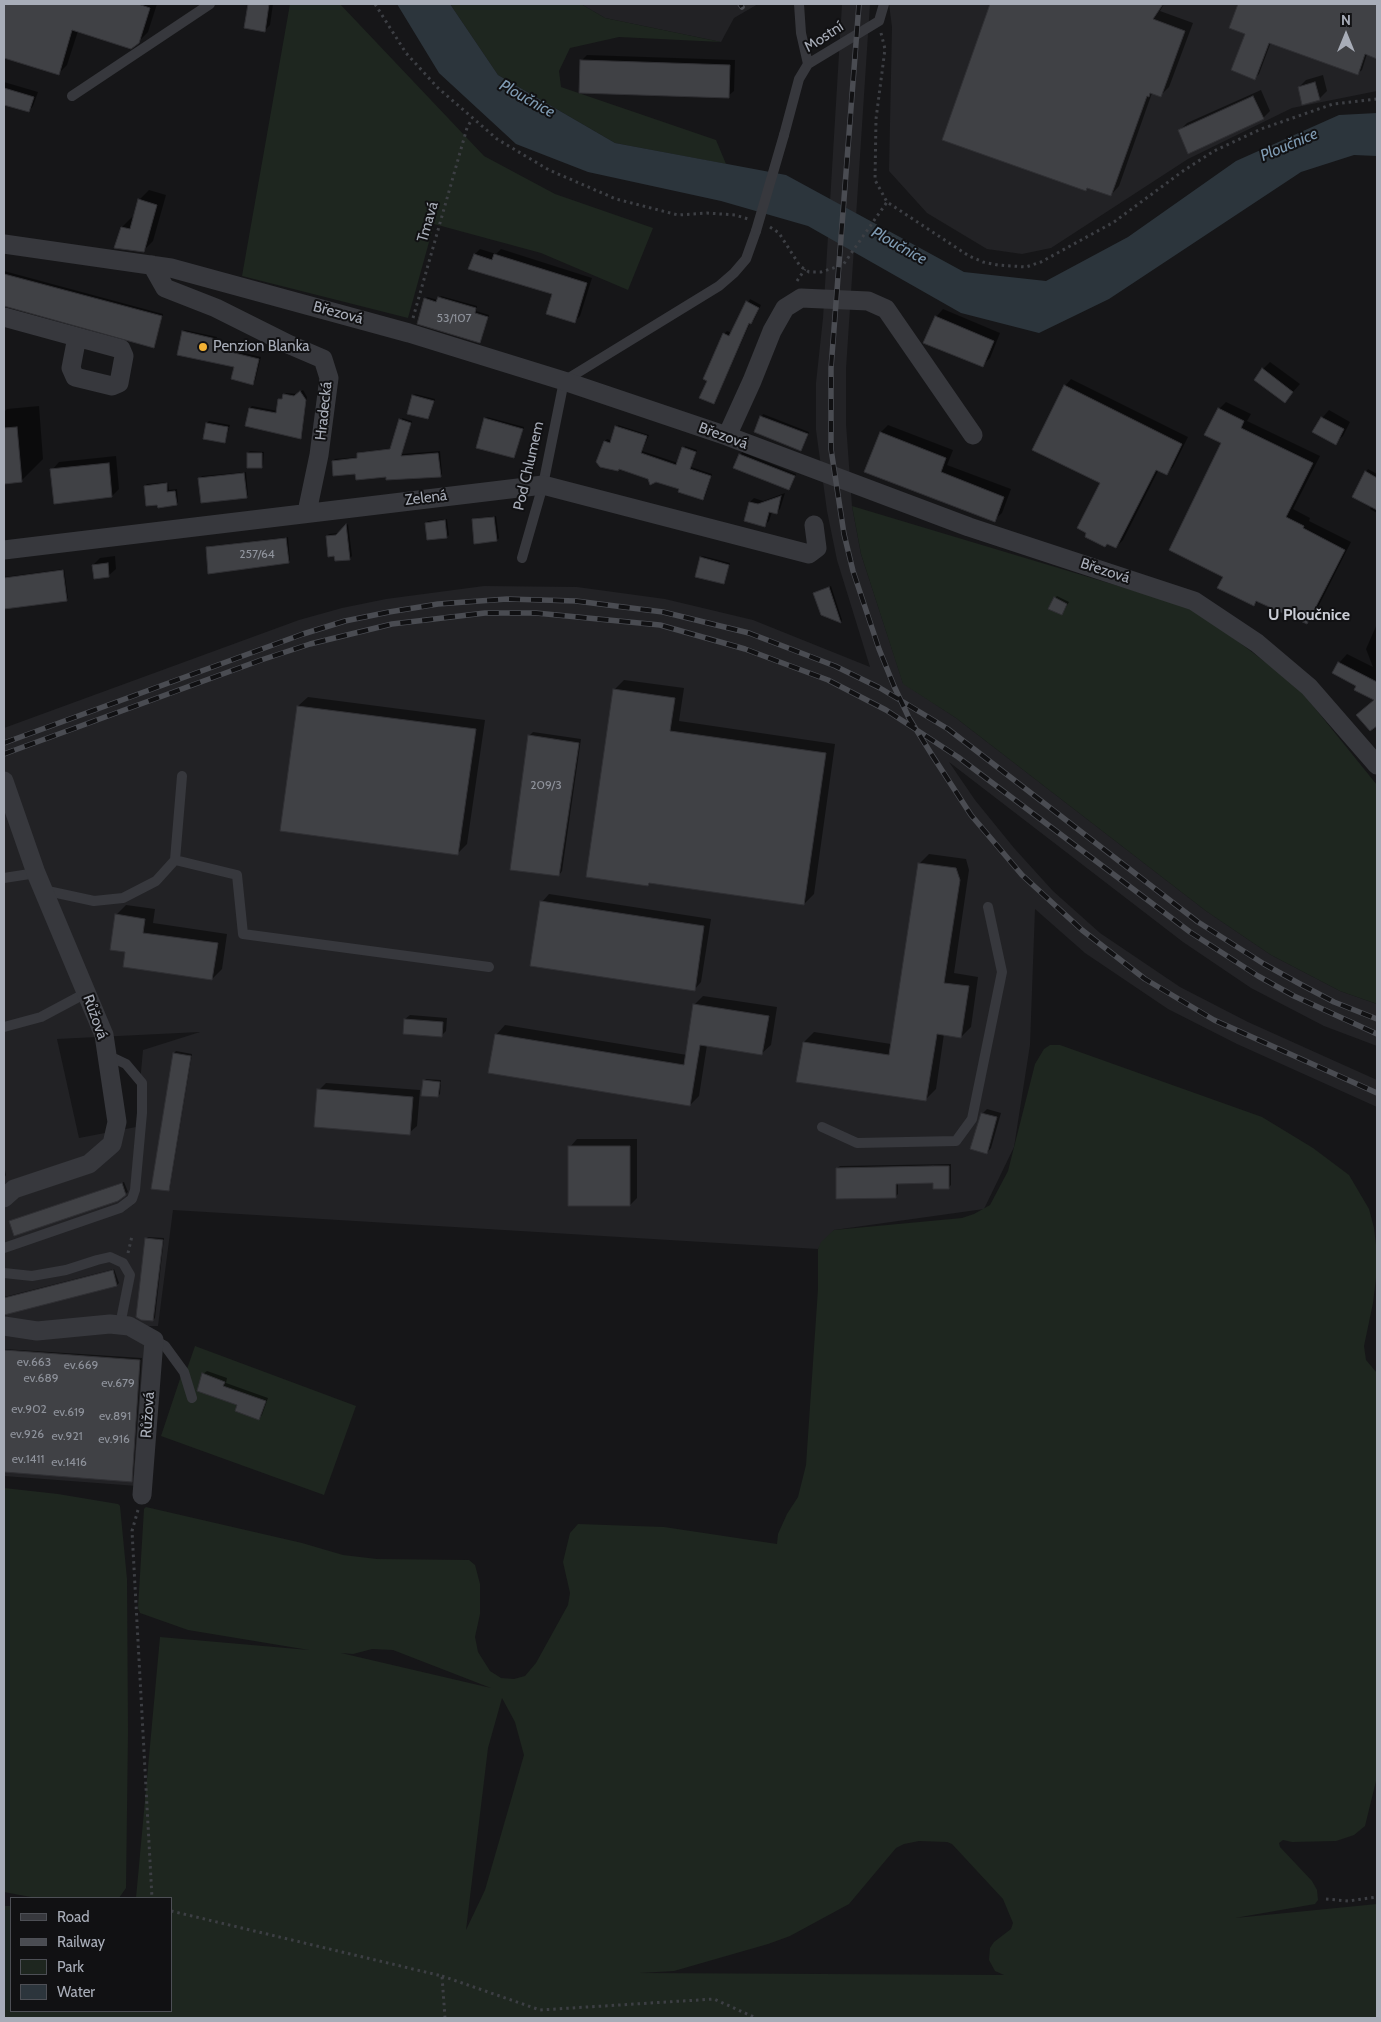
<!DOCTYPE html>
<html>
<head>
<meta charset="utf-8">
<style>
	body { margin:0 }
	#map { position:relative; width:1381px; height:2022px; overflow:hidden; background:#161618; font-family:Cabin,sans-serif }
	canvas { display:block }
	.frame { position:absolute; inset:0; border:5px solid #a8adb8; pointer-events:none }
	.legend { position:absolute; left:10px; top:1897px; width:162px; height:115px; box-sizing:border-box; background:#111113; border:1px solid #4d4f55; margin:0; padding:6px 9px; list-style:none; font-size:15px; color:#a8adb8 }
	.legend li { display:flex; align-items:center; gap:10px; height:25px }
	.legend b { width:25px; border:1px solid #4d4f55 }
	.north { position:absolute; left:1321px; top:10px; width:50px; height:50px; -webkit-text-stroke:4px #111113; paint-order:stroke; rotate:0deg; font-size:14px; font-weight:700; line-height:20px; text-align:center; color:#a8adb8 }
	.north::after { content:''; display:block; margin:auto; width:18px; height:22px; background:#a8adb8; clip-path:polygon(50% 0,100% 100%,50% 72%,0 100%) }
</style>
</head>
<body>
<div id="map">
<canvas width="1381" height="2022"></canvas>
<div class="frame"></div>
<ul class="legend">
<li><b style="height:6px;background:#37383d"></b>Road</li>
<li><b style="height:6px;background:#4a4c52"></b>Railway</li>
<li><b style="height:14px;background:#1e261f"></b>Park</li>
<li><b style="height:14px;background:#2c353c"></b>Water</li>
</ul>
<div class="north">N</div>
</div>
<script>
const c = document.querySelector('canvas').getContext('2d');
c.lineJoin = 'round';
function paint(path, color) { c.fillStyle = color; c.fill(path, 'evenodd'); }
const shape = rows => new Path2D(rows.map(r => 'M' + r).join(''));
function stroke(path, color, width, dash) { c.strokeStyle = color; c.lineWidth = width; c.lineCap = dash ? 'butt' : 'round'; c.setLineDash(dash || []); c.stroke(path); }
function write(font, color, halo, rows, align = 'center') {
  c.font = font + ' Cabin,sans-serif'; c.lineWidth = 4; c.setLineDash([]); c.textBaseline = 'middle'; c.strokeStyle = halo; c.fillStyle = color; for (const [text, x, y, turn = 0] of rows) {
    c.save(); c.translate(x, y); c.rotate((+turn || 0) * Math.PI / 180); c.textAlign = isNaN(turn) ? turn : align; if (halo) c.strokeText(text, 0, 0); c.fillText(text, 0, 0); c.restore();
  }
}
const built = shape([
	[581,4,758,4,734,18,721,42,605,18],
	[842,4,870,4,846,369,846,424,852,506,861,554,903,683,956,718,1206,911,1271,955,1340,991,1377,1004,1377,1046,1324,1026,1251,988,1183,942,949,762,975,800,1014,848,1053,891,1100,933,1180,987,1248,1022,1377,1080,1377,1107,1237,1044,1168,1009,1085,953,1035,909,1030,1045,1014,1147,984,1209,834,1230,818,1249,173,1210,158,1326,147,1326,137,1486,4,1476,4,728,299,620,342,608,386,599,484,586,577,587,665,599,753,620,870,667,837,560,827,511,816,430,816,383,823,318],
	[200,1032,143,1050,136,1127,79,1138,57,1039],
	[889,4,1377,4,1377,91,1292,108,1188,159,1051,248,1022,254,987,249,927,213,889,171,892,27]
]);
const green = shape([
	[290,4,340,4,484,156,555,194,653,228,628,290,541,253,434,224,408,318,242,276],
	[450,4,581,4,605,18,721,42,619,37,570,48,559,71,561,87,716,140,726,164,615,143,498,75],
	[852,506,1195,609,1297,686,1377,785,1377,1004,1340,991,1271,955,1206,911,956,718,903,684,861,554],
	[1050,1045,1060,1045,1262,1117,1313,1148,1349,1175,1369,1209,1374,1228,1377,1253,1376,1278,1373,1303,1364,1346,1366,1360,1377,1373,1376,1781,1365,1826,1354,1835,1336,1841,1292,1842,1283,1840,1279,1843,1280,1847,1312,1881,1317,1890,1318,1900,1315,1904,1235,1918,1377,1904,1377,2018,4,2018,4,1906,11,1906,11,2011,171,2011,171,1898,136,1898,160,1637,309,1650,188,1630,140,1613,138,1608,144,1509,146,1507,302,1543,343,1555,377,1559,469,1560,475,1565,480,1584,480,1614,475,1637,478,1652,490,1671,501,1678,514,1679,525,1676,536,1663,568,1605,570,1593,563,1562,570,1533,578,1524,664,1527,777,1544,778,1534,787,1514,798,1497,806,1465,818,1289,818,1249,821,1242,834,1230,962,1218,974,1214,990,1205,1008,1171,1035,1064,1044,1049],
	[372,1649,393,1650,491,1688,341,1653,353,1654],
	[502,1698,515,1722,524,1755,485,1890,466,1930,488,1748],
	[919,1841,947,1842,952,1844,1003,1899,1013,1923,1011,1929,994,1942,990,1948,989,1960,995,1971,1004,1975,640,1973,674,1971,768,1944,790,1936,849,1904,896,1848,904,1844],
	[195,1346,356,1406,324,1495,161,1436,181,1376,187,1369],
	[4,1488,58,1494,118,1504,120,1506,127,1579,128,1732,126,1888,119,1898,36,1898,4,1892]
]);
const water = shape([
	[397,4,450,4,498,75,615,143,786,175,964,272,1046,281,1128,237,1236,161,1339,115,1377,113,1377,156,1354,155,1301,172,1109,299,1039,333,961,313,808,226,721,201,588,172,516,144,439,73]
]);
const shadow = shape([
	[4,4,157,4,148,32,138,42,78,31,67,65,58,74,4,57],
	[249,4,273,4,270,25,265,30,245,27],
	[991,4,1164,4,1160,11,1193,23,1169,87,1161,95,1152,93,1119,186,1111,195,1088,187,1086,189,944,140],
	[1240,4,1377,4,1377,57,1367,54,1362,70,1357,74,1271,42,1259,74,1255,78,1246,33,1231,27],
	[587,55,735,60,734,91,728,96,581,61],
	[1323,75,1327,91,1319,99,1299,87,1306,80],
	[4,82,38,92,33,106,29,111,4,103],
	[1261,90,1270,111,1263,118,1179,131,1187,123],
	[149,190,166,195,153,241,143,251,122,227,132,217,134,218,139,200],
	[480,249,496,254,501,249,592,278,580,316,574,322,554,293,475,254],
	[4,271,163,314,155,344,153,346,4,305],
	[441,296,477,306,476,311,489,315,480,341,425,299,427,297,438,300],
	[750,299,761,305,754,320,750,323,716,400,713,402,708,380,724,334,727,331,732,333],
	[943,309,1000,333,990,358,982,366,936,317],
	[185,330,217,337,215,346,261,357,255,381,253,383,235,366,183,332],
	[1270,362,1300,384,1285,401,1263,369],
	[1071,379,1188,437,1173,467,1167,473,1159,469,1123,540,1116,547,1088,533,1102,483,1065,386],
	[303,390,307,397,302,436,300,438,250,408,252,406,278,411,279,399,283,398,286,393,297,394],
	[415,394,435,399,428,418,413,396],
	[1226,402,1251,414,1247,421,1320,456,1293,509,1310,518,1309,521,1351,542,1314,615,1307,622,1258,601,1254,605,1224,576,1223,443,1219,409],
	[39,406,43,459,21,481,4,482,4,412,7,409],
	[1329,410,1350,422,1343,436,1335,443,1322,418],
	[763,414,809,432,803,447,801,449,755,431],
	[487,417,524,427,514,457,485,419],
	[402,418,412,421,402,454,440,451,442,474,440,476,387,476,356,472,333,461,335,459,358,457,360,452,392,448],
	[209,421,230,425,225,442,207,423],
	[618,425,649,435,642,451,678,463,685,446,697,450,691,467,712,474,705,497,703,499,681,488,649,478,605,441,607,439,612,441],
	[888,425,953,450,947,465,1011,489,1002,513,994,520,881,432],
	[250,451,264,452,263,465,261,467,248,453],
	[742,452,796,474,791,486,789,488,735,467],
	[116,456,119,489,112,496,52,470,59,462],
	[1368,469,1377,474,1377,513,1370,509,1372,506,1366,472],
	[246,472,248,495,246,497,200,478,202,476],
	[168,482,169,490,177,489,178,502,176,504,145,486,147,484],
	[785,493,780,509,776,513,772,512,769,521,765,525,750,502,754,498,763,501],
	[496,516,499,538,497,540,473,520,475,518],
	[447,519,449,535,447,537,426,523,428,521],
	[348,524,352,556,350,558,327,536,329,534,339,533],
	[288,537,290,560,288,562,207,548,209,546],
	[115,556,116,569,108,576,93,565,100,558],
	[703,556,730,563,724,583,701,557],
	[64,569,68,598,66,600,4,608,4,577],
	[831,586,842,620,841,622,822,615,815,593],
	[1057,596,1069,602,1062,614,1055,598],
	[1377,624,1377,724,1370,730,1375,699,1358,685,1339,663,1347,654,1373,667,1366,649],
	[624,680,684,688,679,721,835,744,814,894,804,904,651,882,648,885,614,690],
	[308,697,485,720,467,844,457,854,298,706],
	[533,732,581,739,562,871,559,875,529,736],
	[929,854,966,859,969,870,954,973,978,977,971,1027,961,1037,944,1034,936,1089,926,1099,804,1042,814,1032,891,1044,919,864],
	[549,894,711,919,701,982,694,990,542,902],
	[126,905,155,909,153,923,227,934,222,969,212,979,126,951,116,915],
	[703,996,777,1007,771,1045,761,1054,707,1045,699,1096,690,1105,496,1035,505,1025,687,1055,694,1005],
	[410,1015,447,1018,446,1031,441,1036,405,1019],
	[176,1051,192,1054,170,1188,168,1190,174,1053],
	[426,1079,441,1080,440,1094,438,1096,424,1081],
	[326,1083,420,1090,417,1126,409,1133,319,1090],
	[987,1109,1001,1113,991,1148,987,1153,982,1114],
	[577,1139,637,1139,637,1198,630,1205,570,1147],
	[951,1164,951,1185,948,1188,934,1181,898,1183,898,1194,895,1197,837,1168,840,1166],
	[4,1165,6,1175,4,1178],
	[124,1182,128,1192,125,1194,11,1222],
	[148,1237,164,1238,155,1318,153,1320,146,1239],
	[114,1269,119,1283,117,1285,4,1313,4,1297],
	[4,1349,142,1358,133,1478,131,1480,4,1471],
	[207,1371,227,1378,226,1383,268,1398,262,1415,259,1419,239,1405,203,1374]
]);
const building = shape([
	[4,4,138,4,150,8,139,43,131,49,72,30,59,75,4,58,4,4],
	[248,4,269,4,265,32,244,28,248,4],
	[990,4,1163,4,1153,19,1185,31,1161,97,1150,93,1149,97,1147,96,1111,196,1087,188,1086,191,942,140,990,4],
	[1238,4,1377,4,1377,59,1365,54,1358,75,1269,43,1255,80,1231,70,1245,34,1229,28,1238,4],
	[580,60,730,65,729,98,579,93,580,60],
	[1315,82,1320,100,1302,105,1298,87,1315,82],
	[4,88,34,97,29,112,4,105,4,88],
	[1253,96,1264,119,1188,154,1178,130,1253,96],
	[138,199,157,205,144,252,114,248,121,227,130,229,138,199],
	[474,254,492,260,494,254,587,283,575,323,546,314,552,294,468,269,474,254],
	[4,274,162,316,154,348,4,306,4,274],
	[438,297,476,308,475,313,488,317,480,343,417,324,424,298,436,302,438,297],
	[746,301,759,308,751,324,749,323,714,404,699,398,707,381,703,379,723,333,729,336,746,301],
	[935,316,994,341,983,367,923,343,935,316],
	[182,331,216,339,214,348,259,359,253,385,231,379,234,367,177,355,182,331],
	[1262,368,1293,392,1285,403,1254,380,1262,368],
	[1064,385,1182,444,1167,475,1156,470,1116,548,1107,544,1105,547,1085,537,1086,533,1077,528,1100,483,1032,450,1064,385],
	[300,391,306,400,301,439,245,426,249,408,276,413,278,399,282,399,283,394,294,396,300,391],
	[412,395,434,401,428,419,407,414,412,395],
	[1218,408,1244,421,1241,428,1313,463,1286,517,1304,526,1303,528,1345,550,1307,624,1256,601,1254,606,1217,588,1223,577,1169,550,1221,443,1204,435,1218,408],
	[760,416,808,434,801,451,754,432,760,416],
	[1321,417,1344,429,1336,445,1312,432,1321,417],
	[484,418,523,429,514,458,476,448,484,418],
	[399,419,411,423,401,456,438,453,441,477,386,480,386,477,356,480,355,474,333,476,332,461,357,458,357,453,390,449,399,419],
	[206,423,228,427,225,443,203,439,206,423],
	[615,426,647,436,641,453,676,465,682,447,696,452,690,469,711,476,703,500,678,492,679,489,656,482,650,485,648,479,619,469,618,471,600,467,596,462,604,441,610,443,615,426],
	[17,427,22,482,4,484,4,428,17,427],
	[880,432,946,458,941,472,1004,497,995,522,864,472,880,432],
	[247,453,262,453,262,468,247,468,247,453],
	[739,454,795,476,789,490,733,468,739,454],
	[109,463,112,497,54,504,50,469,109,463],
	[1365,471,1377,478,1377,510,1352,497,1365,471],
	[244,473,247,498,201,503,198,478,244,473],
	[167,483,167,492,175,491,177,505,158,508,157,505,146,506,144,486,167,483],
	[781,496,777,514,769,512,765,527,744,521,749,502,758,504,781,496],
	[494,517,497,541,474,544,472,519,494,517],
	[445,520,447,538,427,540,425,523,445,520],
	[346,524,350,560,335,561,334,556,328,557,326,536,336,535,346,524],
	[286,538,289,563,208,574,206,547,286,538],
	[700,557,729,565,724,584,695,577,700,557],
	[108,563,109,577,94,579,92,565,108,563],
	[63,570,67,601,4,609,4,578,63,570],
	[829,587,841,623,821,615,813,593,829,587],
	[1054,597,1067,604,1062,615,1048,609,1054,597],
	[1338,662,1377,682,1377,726,1370,731,1356,715,1374,700,1354,690,1356,686,1332,673,1338,662],
	[613,689,675,698,670,731,826,753,804,905,649,883,648,886,586,877,613,689],
	[297,706,476,729,458,855,280,831,297,706],
	[528,735,579,743,559,876,510,870,528,735],
	[918,863,956,868,960,880,944,983,969,986,961,1038,937,1034,926,1101,796,1082,803,1042,889,1055,918,863],
	[540,901,704,926,695,991,530,966,540,901],
	[115,914,145,919,143,933,218,943,212,980,123,967,125,952,110,950,115,914],
	[693,1004,769,1016,762,1055,700,1045,690,1106,488,1073,495,1034,684,1065,693,1004],
	[404,1019,443,1022,442,1037,403,1034,404,1019],
	[173,1053,191,1056,169,1191,151,1189,173,1053],
	[423,1080,440,1082,438,1097,421,1096,423,1080],
	[317,1089,413,1097,410,1135,314,1127,317,1089],
	[981,1113,997,1117,987,1154,970,1149,981,1113],
	[568,1146,630,1146,630,1206,568,1206,568,1146],
	[933,1166,949,1166,949,1189,933,1189,933,1183,896,1184,896,1198,836,1199,836,1168,933,1166],
	[122,1183,126,1195,118,1201,14,1236,9,1221,122,1183],
	[145,1238,163,1240,153,1321,141,1320,136,1317,145,1238],
	[113,1270,117,1286,4,1315,4,1298,113,1270],
	[4,1350,140,1360,132,1482,4,1472,4,1350],
	[202,1373,225,1382,223,1386,266,1401,259,1420,235,1411,237,1405,197,1391,202,1373]
]);
const path = shape([
	[375,4,406,53,438,88,497,139,549,170,616,199,678,215,707,213,735,215,748,219],
	[881,33,885,49,876,119,875,180,887,202,969,256,983,262,998,265,1026,267,1041,262,1114,222,1183,171,1214,151,1261,129,1333,104,1377,99],
	[770,227,779,233,800,266,809,272,821,272,843,265,887,202],
	[797,281,805,269],
	[413,318,467,128,472,119],
	[128,1253,132,1236],
	[138,1510,132,1531,152,1898],
	[1326,1899,1348,1901,1377,1897],
	[171,1911,442,1976,445,2018],
	[442,1976,540,2010,714,1999,756,2018]
]);
const service = shape([
	[799,4,801,33,808,64],
	[72,96,210,4],
	[784,135,799,79,808,64,879,21,884,4],
	[522,558,543,485,564,381,719,286,734,273,746,259,756,231],
	[175,860,237,875,243,934,489,967],
	[4,878,36,873],
	[43,890,94,901,123,898,156,881,175,860,182,776],
	[4,1027,41,1017,86,993],
	[822,1127,857,1143,956,1141,972,1119,1002,972,988,907],
	[4,1248,120,1208,132,1199,135,1190,142,1113,142,1083,126,1064,107,1055],
	[4,1273,32,1276,66,1270,97,1260,110,1257,123,1263,130,1275,120,1325],
	[154,1340,165,1346,184,1372,192,1398]
]);
const minor = shape([
	[4,244,171,268,409,333,564,381,727,436,969,527,1194,601,1257,643,1309,687,1377,765],
	[152,265,165,288,216,308,288,344,323,359,329,378,319,455,307,512],
	[4,317,77,337,121,349,124,356,119,383,112,386,75,377,71,368,77,337],
	[727,436,752,381,772,331,785,308,801,298,868,301,886,309,973,435],
	[4,550,543,485,809,554,817,548,814,525],
	[4,781,36,873,104,1035,117,1122,112,1144,89,1164,14,1189,4,1198],
	[4,1326,37,1331,110,1324,129,1326,154,1340,142,1495]
]);
const rail = shape([
	[740,4,742,7],
	[859,4,831,368,831,449,844,534,853,571,879,649,894,686,909,718,932,755,971,815,1022,875,1082,930,1145,979,1214,1020,1377,1093],
	[4,743,303,634,345,621,389,612,438,604,507,599,576,601,663,612,749,633,835,666,880,688,948,729,1198,922,1264,964,1300,984,1334,1002,1377,1019],
	[4,754,261,660,310,644,392,624,485,613,536,613,660,625,745,649,828,680,886,710,958,757,1190,932,1258,976,1294,996,1377,1034]
]);
const serviceBridge = shape([
	[756,231,784,135]
]);
const markers = [
	[203,347,5,"#f2b134"]
];
const numberNames = [
	["53/107",454,318],
	["257/64",257,554],
	["209/3",546,785],
	["ev.663",34,1362],
	["ev.669",81,1365],
	["ev.689",41,1378],
	["ev.679",118,1383],
	["ev.902",29,1409],
	["ev.619",69,1412],
	["ev.891",115,1416],
	["ev.926",27,1434],
	["ev.921",67,1436],
	["ev.916",114,1439],
	["ev.1411",28,1459],
	["ev.1416",69,1462]
];
const streetNames = [
	["Mostní",824,37,-33],
	["Tmavá",428,222,-74],
	["Březová",338,313,15],
	["Hradecká",324,411,-84],
	["Březová",723,436,20],
	["Pod Chlumem",529,466,-77],
	["Zelená",426,498,-7],
	["Březová",1105,571,18],
	["Růžová",95,1017,70],
	["Růžová",148,1415,-86]
];
const poiNames = [
	["Penzion Blanka",213,347]
];
const waterNames = [
	["Ploučnice",527,99,29],
	["Ploučnice",1289,145,-23],
	["Ploučnice",899,246,29]
];
const neighbourhoodNames = [
	["U Ploučnice",1309,615]
];
paint(built, '#222225');
paint(green, '#1e261f');
paint(water, '#2c353c');
paint(shadow, '#0007');
paint(building, '#404145');
stroke(building, '#303034', 1);
stroke(path, '#3d3f44', 3, [2.5, 4]);
stroke(service, '#37383d', 10);
stroke(minor, '#37383d', 19);
stroke(rail, '#4a4c52', 5.5);
stroke(rail, '#111113', 4, [11]);
stroke(serviceBridge, '#37383d', 10);
for (const [x, y, r, color] of markers) { const dot = new Path2D(); dot.arc(x, y, r, 0, 2 * Math.PI); c.fillStyle = color; c.fill(dot); stroke(dot, '#111113', 2); }
write('12px', '#8e929b', null, numberNames);
write('15px', '#a8adb8', '#111113', streetNames);
write('15px', '#a8adb8', '#111113', poiNames, 'left');
write('italic 16px', '#7f9bb3', '#111113', waterNames);
write('bold 16px', '#c9ccd4', '#111113', neighbourhoodNames);
</script>
</body>
</html>
